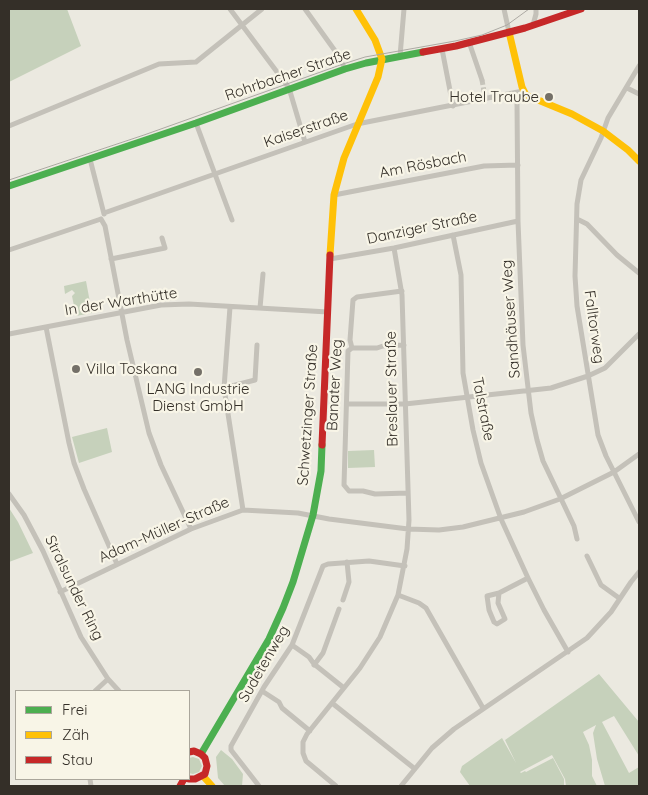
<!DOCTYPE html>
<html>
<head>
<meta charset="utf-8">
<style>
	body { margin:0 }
	#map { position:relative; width:648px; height:795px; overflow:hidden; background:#ebe9e0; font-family:Quicksand,sans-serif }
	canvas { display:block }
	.frame { position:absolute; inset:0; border:10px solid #342f28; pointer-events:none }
	.legend { position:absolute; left:15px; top:690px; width:175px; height:90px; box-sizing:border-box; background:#f8f5e7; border:1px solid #aaa69b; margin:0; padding:6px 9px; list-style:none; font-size:15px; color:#342f28 }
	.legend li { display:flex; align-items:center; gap:10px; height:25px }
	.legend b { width:25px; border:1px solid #aaa69b }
</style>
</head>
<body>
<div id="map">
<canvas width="648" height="795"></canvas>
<div class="frame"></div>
<ul class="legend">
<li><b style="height:6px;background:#4caf50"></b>Frei</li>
<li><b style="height:6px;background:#ffc107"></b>Zäh</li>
<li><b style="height:6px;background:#c62828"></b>Stau</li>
</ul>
</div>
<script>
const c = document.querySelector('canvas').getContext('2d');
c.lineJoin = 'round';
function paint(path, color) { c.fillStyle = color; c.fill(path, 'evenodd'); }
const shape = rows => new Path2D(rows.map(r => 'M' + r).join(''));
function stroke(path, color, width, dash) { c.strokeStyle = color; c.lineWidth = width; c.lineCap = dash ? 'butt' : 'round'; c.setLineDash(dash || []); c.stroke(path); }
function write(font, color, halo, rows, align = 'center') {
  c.font = font + ' Quicksand,sans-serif'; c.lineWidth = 4.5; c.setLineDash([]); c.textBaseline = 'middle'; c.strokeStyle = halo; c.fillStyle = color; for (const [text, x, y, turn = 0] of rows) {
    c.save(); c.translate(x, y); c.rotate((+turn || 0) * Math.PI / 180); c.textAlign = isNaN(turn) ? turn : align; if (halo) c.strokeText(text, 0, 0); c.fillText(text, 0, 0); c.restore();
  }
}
const green = shape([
	[9,9,67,9,81,46,9,82],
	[86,281,92,313,76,316,72,296,75,293,72,290,65,294,64,286],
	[107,428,112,452,79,463,72,437],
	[374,450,375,467,348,468,348,451],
	[9,508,18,522,33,553,9,562],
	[599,674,639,722,639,756,614,716,602,722,629,773,639,767,639,786,605,786,597,759,593,733,596,725,583,732,589,745,592,760,592,776,597,786,566,786,565,779,552,755,520,772,521,773,525,771,526,772,553,758,564,779,564,786,470,786,460,772,462,766,502,738,516,763,505,740],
	[221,750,232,759,243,774,242,786,225,786,218,778,216,757],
	[193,757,199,759,202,766,199,772,193,774,189,773,189,758]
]);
const streetTunnel = shape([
	[482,80,485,97]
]);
const street = shape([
	[230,9,289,88,305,142],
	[305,9,338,55,345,69],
	[504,9,509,32],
	[533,25,536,14,536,9],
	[469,42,482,80],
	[442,49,453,106],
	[400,56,404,9],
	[639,66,608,118,601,138,581,180,577,204,575,276,577,306,598,435,606,456,639,522],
	[627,88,639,94],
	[523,91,517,102,518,221,523,345,531,413,537,440,543,461,574,526,577,539],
	[196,123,232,220],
	[9,126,159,64,196,62,262,9],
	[90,159,104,214],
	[334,195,484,166,518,165],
	[104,213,357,124,523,91],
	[101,219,105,226,127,340,149,433,161,465,191,529],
	[577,219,587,224,617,255,639,273],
	[453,235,461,275,463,373,473,430,481,463,501,519,528,578,544,610,568,652],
	[9,250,101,219],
	[111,259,165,248,162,238],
	[330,259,394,248,518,221],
	[402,291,357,297,353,300,350,340,352,348,348,351,344,485,349,491,363,491,375,494,408,493],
	[230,307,224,388,243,510],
	[260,308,263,274],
	[46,327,69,443,74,463,84,489,117,564],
	[9,334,161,305,189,304,328,312],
	[352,348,377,348,383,346,404,345],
	[224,388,255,380,257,345],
	[347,404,405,404,551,388,588,376,605,368,639,334],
	[9,494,24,515,43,551,81,637,108,679,119,691],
	[587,556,601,585,619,598],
	[60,592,191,529,243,510,298,513,329,519,408,529,439,530,463,527,524,512,560,499,614,472,639,454],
	[499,593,498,603,505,619,497,624,494,622,489,610,487,596,499,593,528,578],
	[398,595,419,603,426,608,483,708],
	[343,600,349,582,347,562],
	[292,645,309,657,314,664,344,688],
	[314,665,323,653,339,609],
	[95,691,108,679],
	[262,691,279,702,282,708,310,731],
	[332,703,415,769],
	[90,779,91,786],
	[259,786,231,750,231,746,264,687,292,645,323,566,328,564,369,561,405,566],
	[336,786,306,761,303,753,303,742,307,734,360,668,380,637,398,595,407,549,409,520,402,295,394,248],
	[401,786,432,748,454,729,587,638,611,612,631,582,639,572]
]);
const fast = shape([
	[9,186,196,123,345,69,366,63,423,52],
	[201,754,269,639,283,608,293,582,313,515,321,471,322,445]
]);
const slow = shape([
	[509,32,522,87,526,95,572,114,603,131,628,150,639,161],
	[330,255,334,195,344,158,378,77,382,59,375,40,356,9],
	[203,776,212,786]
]);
const jam = shape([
	[423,52,456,46,525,28,581,9],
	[322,445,330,255],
	[189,752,194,751,201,754,205,758,207,766,205,774,195,779,189,779],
	[180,786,184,779]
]);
const tram = shape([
	[9,180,144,135,343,64,365,57,455,41,482,35,507,25,529,9]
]);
const markers = [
	[549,97,5,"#747068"],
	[76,369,5,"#747068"],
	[198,372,5,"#747068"]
];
const streetNames = [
	["Rohrbacher Straße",288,75,-19],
	["Kaiserstraße",306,129,-19],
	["Am Rösbach",423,165,-11],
	["Danziger Straße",422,228,-12],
	["In der Warthütte",121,302,-9],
	["Sandhäuser Weg",511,319,-94],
	["Falltorweg",594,327,82],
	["Banater Weg",335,385,-87],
	["Breslauer Straße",392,389,-91],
	["Talstraße",483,409,79],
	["Schwetzinger Straße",308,415,-86],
	["Adam-Müller-Straße",164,530,-24],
	["Stralsunder Ring",74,588,64],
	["Sudetenweg",264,664,-60]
];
const poiNames = [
	["Hotel Traube",539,97],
	["Villa Toskana",86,369,"left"],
	["LANG Industrie",198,389,"center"],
	["Dienst GmbH",198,406,"center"]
];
paint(green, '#c6d1bb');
stroke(streetTunnel, '#c6c4bb', 5, [5, 2.5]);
stroke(street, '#c4c1b9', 5);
stroke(fast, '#4caf50', 7);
stroke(slow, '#ffc107', 7);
stroke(jam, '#c62828', 7);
stroke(tram, '#aca9a3', 1);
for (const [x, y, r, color] of markers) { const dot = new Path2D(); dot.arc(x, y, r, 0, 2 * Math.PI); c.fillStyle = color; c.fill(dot); stroke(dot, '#f8f5e7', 2); }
write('15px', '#342f28', '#f8f5e7', streetNames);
write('15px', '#342f28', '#f8f5e7', poiNames, 'right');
</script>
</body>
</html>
